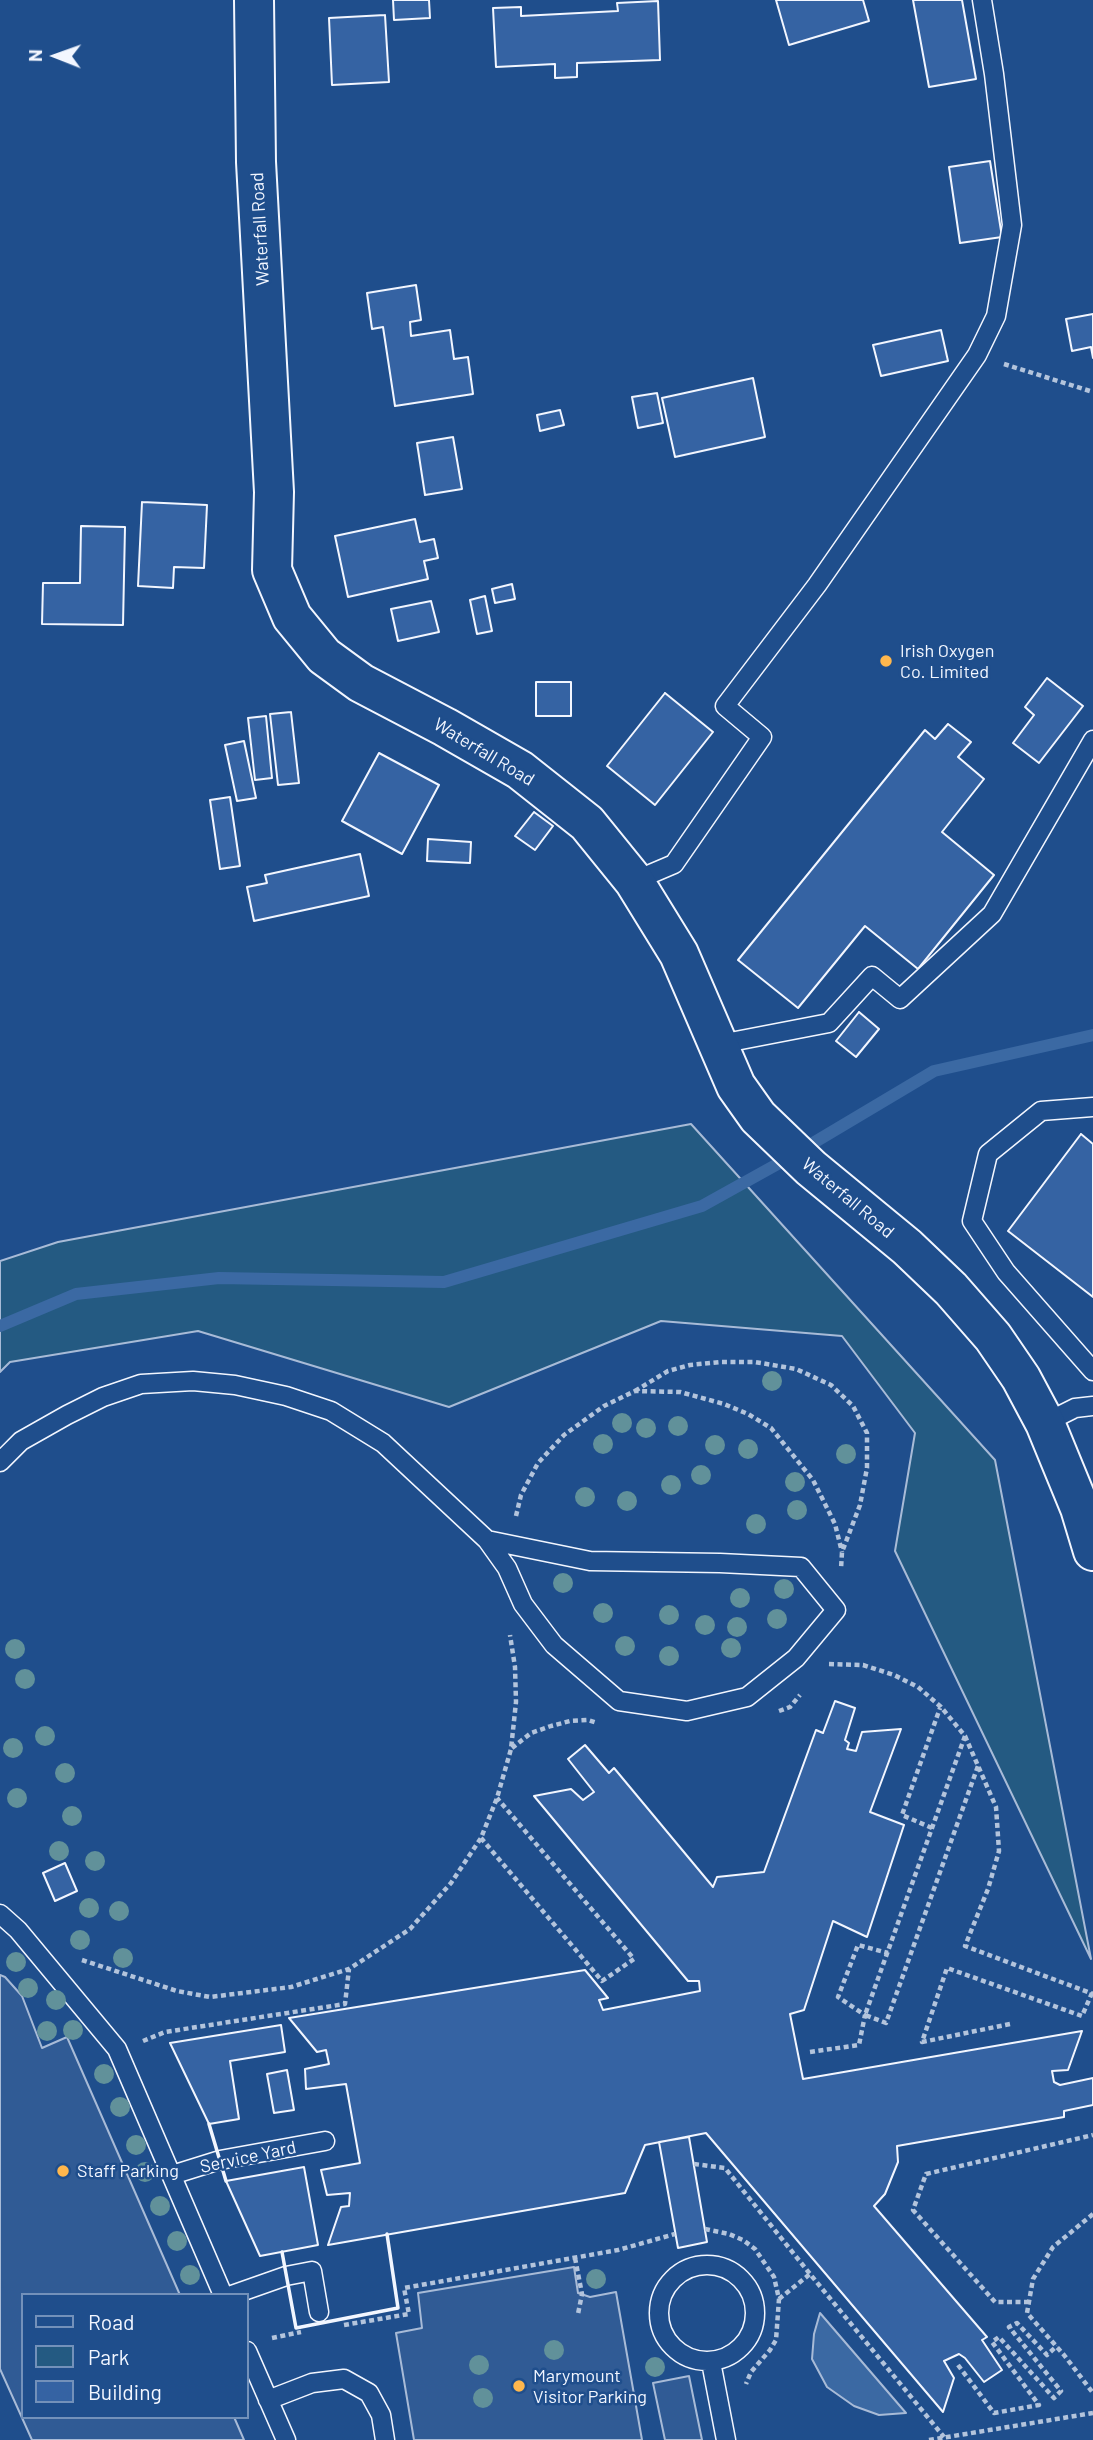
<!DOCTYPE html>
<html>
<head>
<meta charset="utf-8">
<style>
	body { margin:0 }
	#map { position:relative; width:1093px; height:2440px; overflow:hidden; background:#1f4e8c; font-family:Barlow,sans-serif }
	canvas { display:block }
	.legend { position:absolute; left:21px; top:2293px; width:228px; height:126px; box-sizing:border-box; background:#1f4e8c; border:2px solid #7391ba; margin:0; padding:9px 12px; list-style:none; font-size:21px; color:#f2f6ff }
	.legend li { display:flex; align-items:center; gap:14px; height:35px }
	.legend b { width:35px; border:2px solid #7391ba }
	.north { position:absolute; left:21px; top:21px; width:70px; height:70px; -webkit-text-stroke:5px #1f4e8c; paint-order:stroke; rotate:271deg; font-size:19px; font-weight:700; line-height:28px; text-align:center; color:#f2f6ff }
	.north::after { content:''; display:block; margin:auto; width:24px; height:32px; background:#f2f6ff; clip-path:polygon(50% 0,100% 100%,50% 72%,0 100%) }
</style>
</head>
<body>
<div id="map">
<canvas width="1093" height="2440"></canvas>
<ul class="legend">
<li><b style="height:9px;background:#1f4e8c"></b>Road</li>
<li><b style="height:19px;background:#245a82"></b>Park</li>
<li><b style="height:19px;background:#3563a3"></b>Building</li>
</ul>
<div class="north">N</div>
</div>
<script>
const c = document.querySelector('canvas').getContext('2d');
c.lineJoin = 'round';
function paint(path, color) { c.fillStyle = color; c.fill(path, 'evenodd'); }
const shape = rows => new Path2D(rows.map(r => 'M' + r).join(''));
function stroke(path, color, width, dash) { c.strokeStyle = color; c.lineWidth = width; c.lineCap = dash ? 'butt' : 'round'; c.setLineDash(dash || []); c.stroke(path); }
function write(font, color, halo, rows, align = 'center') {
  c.font = font + ' Barlow,sans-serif'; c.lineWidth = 5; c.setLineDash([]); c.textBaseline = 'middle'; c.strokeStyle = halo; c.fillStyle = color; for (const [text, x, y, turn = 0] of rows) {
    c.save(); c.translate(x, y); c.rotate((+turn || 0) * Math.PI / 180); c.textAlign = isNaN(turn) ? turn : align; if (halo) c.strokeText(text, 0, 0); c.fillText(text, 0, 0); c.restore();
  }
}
const green = shape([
	[691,1124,995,1460,1091,1959,895,1551,915,1433,842,1336,661,1321,449,1407,198,1331,10,1362,0,1372,0,1261,58,1242,691,1124]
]);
const parking = shape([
	[0,1975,5,1977,22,1996,42,2048,67,2037,180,2295,23,2295,23,2417,234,2417,244,2440,32,2440,0,2369,0,1975],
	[574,2267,578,2293,590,2297,616,2292,642,2440,414,2440,396,2333,422,2328,418,2293,574,2267],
	[689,2376,702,2440,665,2440,653,2383,689,2376]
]);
const water = shape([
	[820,2313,906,2413,879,2415,854,2406,827,2387,812,2359,814,2334,820,2313]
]);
const stream = shape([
	[0,1326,76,1294,219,1278,444,1282,702,1206,783,1161,934,1071,1093,1035]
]);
const building = shape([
	[393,0,429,0,430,18,394,20,393,0],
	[776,0,863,0,869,21,789,45,776,0],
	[913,0,962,0,976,79,929,87,913,0],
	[658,1,660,60,577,63,577,77,555,78,555,64,496,67,493,8,521,7,521,16,618,11,617,3,658,1],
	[385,15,389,82,332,85,329,18,385,15],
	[990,161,1002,237,960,243,949,167,990,161],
	[416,285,421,320,410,322,411,336,450,330,454,359,468,357,473,394,395,406,383,327,372,329,367,293,416,285],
	[1093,314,1093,358,1091,347,1072,351,1066,319,1093,314],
	[941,330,948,361,881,376,873,345,941,330],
	[753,378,765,437,675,457,662,398,753,378],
	[657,393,663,423,638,428,632,397,657,393],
	[560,410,564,425,540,431,537,415,560,410],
	[453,437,462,489,425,495,417,443,453,437],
	[142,502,207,505,204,568,174,567,173,588,138,586,142,502],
	[415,519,420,542,434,539,438,558,424,561,428,579,348,597,335,536,415,519],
	[81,526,125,527,123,625,42,624,43,583,80,583,81,526],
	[512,584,515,599,495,603,492,589,512,584],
	[485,596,492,631,477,634,470,600,485,596],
	[431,601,439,632,398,641,391,609,431,601],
	[1047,678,1083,706,1039,763,1013,743,1034,715,1025,707,1047,678],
	[536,682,571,682,571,716,536,716,536,682],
	[665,693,713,732,655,805,607,766,665,693],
	[291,712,299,783,278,785,270,714,291,712],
	[266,716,272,778,255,780,248,718,266,716],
	[948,724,971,742,958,757,984,779,942,832,994,875,918,969,865,926,798,1008,738,960,925,730,935,739,948,724],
	[244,741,256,798,237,801,225,745,244,741],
	[379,753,439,785,402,854,342,821,379,753],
	[230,797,240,866,220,869,210,800,230,797],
	[534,812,553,826,535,850,515,836,534,812],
	[428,839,471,842,470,863,427,861,428,839],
	[360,854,369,896,254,921,247,887,267,883,265,875,360,854],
	[859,1012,879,1029,856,1057,836,1041,859,1012],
	[1081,1134,1093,1144,1093,1297,1008,1231,1081,1134],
	[835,1701,855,1708,845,1740,849,1743,847,1749,856,1751,862,1732,901,1729,870,1812,904,1825,867,1937,833,1921,804,2010,790,2014,803,2079,1082,2031,1068,2070,1052,2071,1054,2082,1060,2085,1093,2078,1093,2105,1064,2111,1064,2117,897,2146,898,2162,885,2194,874,2206,987,2337,982,2340,1002,2370,984,2382,965,2358,959,2354,944,2361,954,2378,943,2412,706,2133,645,2145,625,2193,328,2245,341,2207,349,2206,350,2193,327,2195,321,2170,360,2163,346,2084,306,2089,305,2069,329,2064,326,2050,317,2052,289,2018,585,1970,608,1998,599,2000,603,2010,700,1991,699,1981,688,1981,534,1796,571,1789,583,1800,594,1792,568,1759,585,1745,609,1773,614,1768,713,1887,717,1877,764,1872,816,1730,823,1733,835,1701],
	[65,1863,77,1891,55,1901,43,1873,65,1863],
	[281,2025,285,2052,230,2061,239,2119,209,2124,170,2043,281,2025],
	[287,2070,294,2110,274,2113,267,2074,287,2070],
	[689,2137,707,2242,678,2248,659,2142,689,2137],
	[304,2167,318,2245,260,2256,226,2181,304,2167]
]);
const path = shape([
	[1004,364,1093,392],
	[635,1391,668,1371,690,1365,720,1362,755,1362,796,1369,831,1385,853,1406,867,1433,867,1468,860,1505,842,1552,841,1569],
	[516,1516,521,1495,538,1463,564,1435,604,1406,635,1391,680,1392,724,1404,748,1414,771,1428,813,1480,835,1524,842,1552],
	[829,1664,863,1665,894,1675,918,1687,941,1707,965,1736,996,1807,999,1851,988,1889,965,1946,1093,1994],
	[779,1711,790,1707,800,1695],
	[965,1736,865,2015,886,2023,978,1766],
	[512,1748,531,1733,551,1726,570,1721,588,1720,597,1723],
	[932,1828,902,1815,940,1708],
	[481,1838,602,1981,634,1959,497,1798],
	[82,1960,177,1991,210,1997,291,1987,349,1969,410,1929,451,1883,481,1838,497,1798,511,1749,516,1702,515,1667,510,1635],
	[1010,2024,922,2042,947,1968,1082,2016,1092,1993],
	[143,2041,165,2032,345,2004,349,1969],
	[810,2052,859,2045,865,2015,838,1997,858,1945,888,1953],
	[694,2164,725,2168,810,2274],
	[1093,2214,1053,2247,1033,2279,1027,2313,1064,2355,1093,2393],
	[705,2229,729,2234,743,2240,755,2249,774,2277,779,2299,776,2340,770,2350,751,2372,746,2384],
	[575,2258,582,2294,578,2314],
	[779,2299,810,2274,944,2437],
	[1029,2302,995,2302,913,2210,926,2174,1093,2135],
	[344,2325,409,2314,404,2288,618,2250,675,2234],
	[272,2338,301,2332],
	[958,2365,994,2413,1039,2405,992,2342,999,2337,1054,2398,1061,2391,1009,2327,1017,2323,1047,2355,1057,2346],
	[929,2440,1093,2413]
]);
const lane = shape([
	[634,881,674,864,762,737,725,706,817,585,977,355,996,316,1012,225,994,74,982,0],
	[720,1044,829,1023,872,976,900,999,992,914,1093,740],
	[1093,1107,1041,1111,988,1154,972,1221,1006,1272,1093,1371],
	[1045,1423,1075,1408,1093,1406],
	[0,1462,21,1441,67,1415,103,1397,141,1384,193,1381,235,1385,286,1396,331,1411,383,1443,487,1540,507,1568,523,1604,554,1645,619,1701,687,1711,747,1697,796,1658,836,1610,801,1567,720,1563,590,1561,487,1540],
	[0,1914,18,1930,117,2049,223,2295],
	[172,2175,220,2160,325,2141],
	'659 2313a48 48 0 1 1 96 0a48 48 0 1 1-96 0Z',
	[232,2295,286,2276,312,2271,319,2312],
	[247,2351,286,2440],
	[711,2362,726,2440],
	[268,2400,312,2383,344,2379,369,2393,381,2415,385,2440]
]);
const secondary = shape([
	[254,0,256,162,274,492,272,570,292,617,324,656,361,683,445,727,520,770,587,823,634,881,679,954,736,1086,758,1117,811,1168,907,1247,951,1289,993,1337,1021,1378,1045,1423,1080,1508,1093,1551]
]);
const wall = shape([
	[209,2124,226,2181],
	[282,2252,296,2328,398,2308,387,2234]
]);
const trees = [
	[772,1381],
	[622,1423],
	[678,1426],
	[646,1428],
	[603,1444],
	[715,1445],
	[748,1449],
	[846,1454],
	[701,1475],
	[795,1482],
	[671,1485],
	[585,1497],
	[627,1501],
	[797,1510],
	[756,1524],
	[563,1583],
	[784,1589],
	[740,1598],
	[603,1613],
	[669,1615],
	[777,1619],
	[705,1625],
	[737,1627],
	[625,1646],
	[731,1648],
	[15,1649],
	[669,1656],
	[25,1679],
	[45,1736],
	[13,1748],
	[65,1773],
	[17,1798],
	[72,1816],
	[59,1851],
	[95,1861],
	[89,1908],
	[119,1911],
	[80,1940],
	[123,1958],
	[16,1962],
	[28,1988],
	[56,2000],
	[73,2030],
	[47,2031],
	[104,2074],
	[120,2107],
	[136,2145],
	[145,2172],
	[160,2206],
	[177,2241],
	[190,2275],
	[596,2279],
	[554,2350],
	[479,2365],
	[655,2367],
	[483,2398]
];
const markers = [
	[886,661,7,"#ffb74d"],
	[63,2171,7,"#ffb74d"],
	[519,2386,7,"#ffb74d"]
];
const streetNames = [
	["Waterfall Road",260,229,-93],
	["Waterfall Road",484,752,31],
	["Waterfall Road",848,1198,40],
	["Service Yard",248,2157,-12]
];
const poiNames = [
	["Irish Oxygen",900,651],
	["Co. Limited",900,672],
	["Staff Parking",77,2171],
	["Marymount",533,2376],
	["Visitor Parking",533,2397]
];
paint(green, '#245a82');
stroke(green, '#a8bbd7', 2);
paint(parking, '#305b95');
stroke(parking, '#a8bbd7', 2);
paint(water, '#3b69a3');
stroke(water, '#a8bbd7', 2);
stroke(stream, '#3b69a3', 12);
paint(building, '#3563a3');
stroke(building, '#f2f6ff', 2);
stroke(lane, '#f2f6ff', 21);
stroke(secondary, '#f2f6ff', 42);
stroke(path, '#b3c4dc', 4.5, [5, 3.5]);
stroke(lane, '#1f4e8c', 18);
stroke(secondary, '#1f4e8c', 38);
stroke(wall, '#f2f6ff', 3.5);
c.fillStyle = '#61919a';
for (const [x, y] of trees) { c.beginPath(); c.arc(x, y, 10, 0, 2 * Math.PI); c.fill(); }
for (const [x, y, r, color] of markers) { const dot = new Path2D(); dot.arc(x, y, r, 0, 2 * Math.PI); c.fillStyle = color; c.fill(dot); stroke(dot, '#1f4e8c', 2.5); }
write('18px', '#f2f6ff', '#1f4e8c', streetNames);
write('18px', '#f2f6ff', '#1f4e8c', poiNames, 'left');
</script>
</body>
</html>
